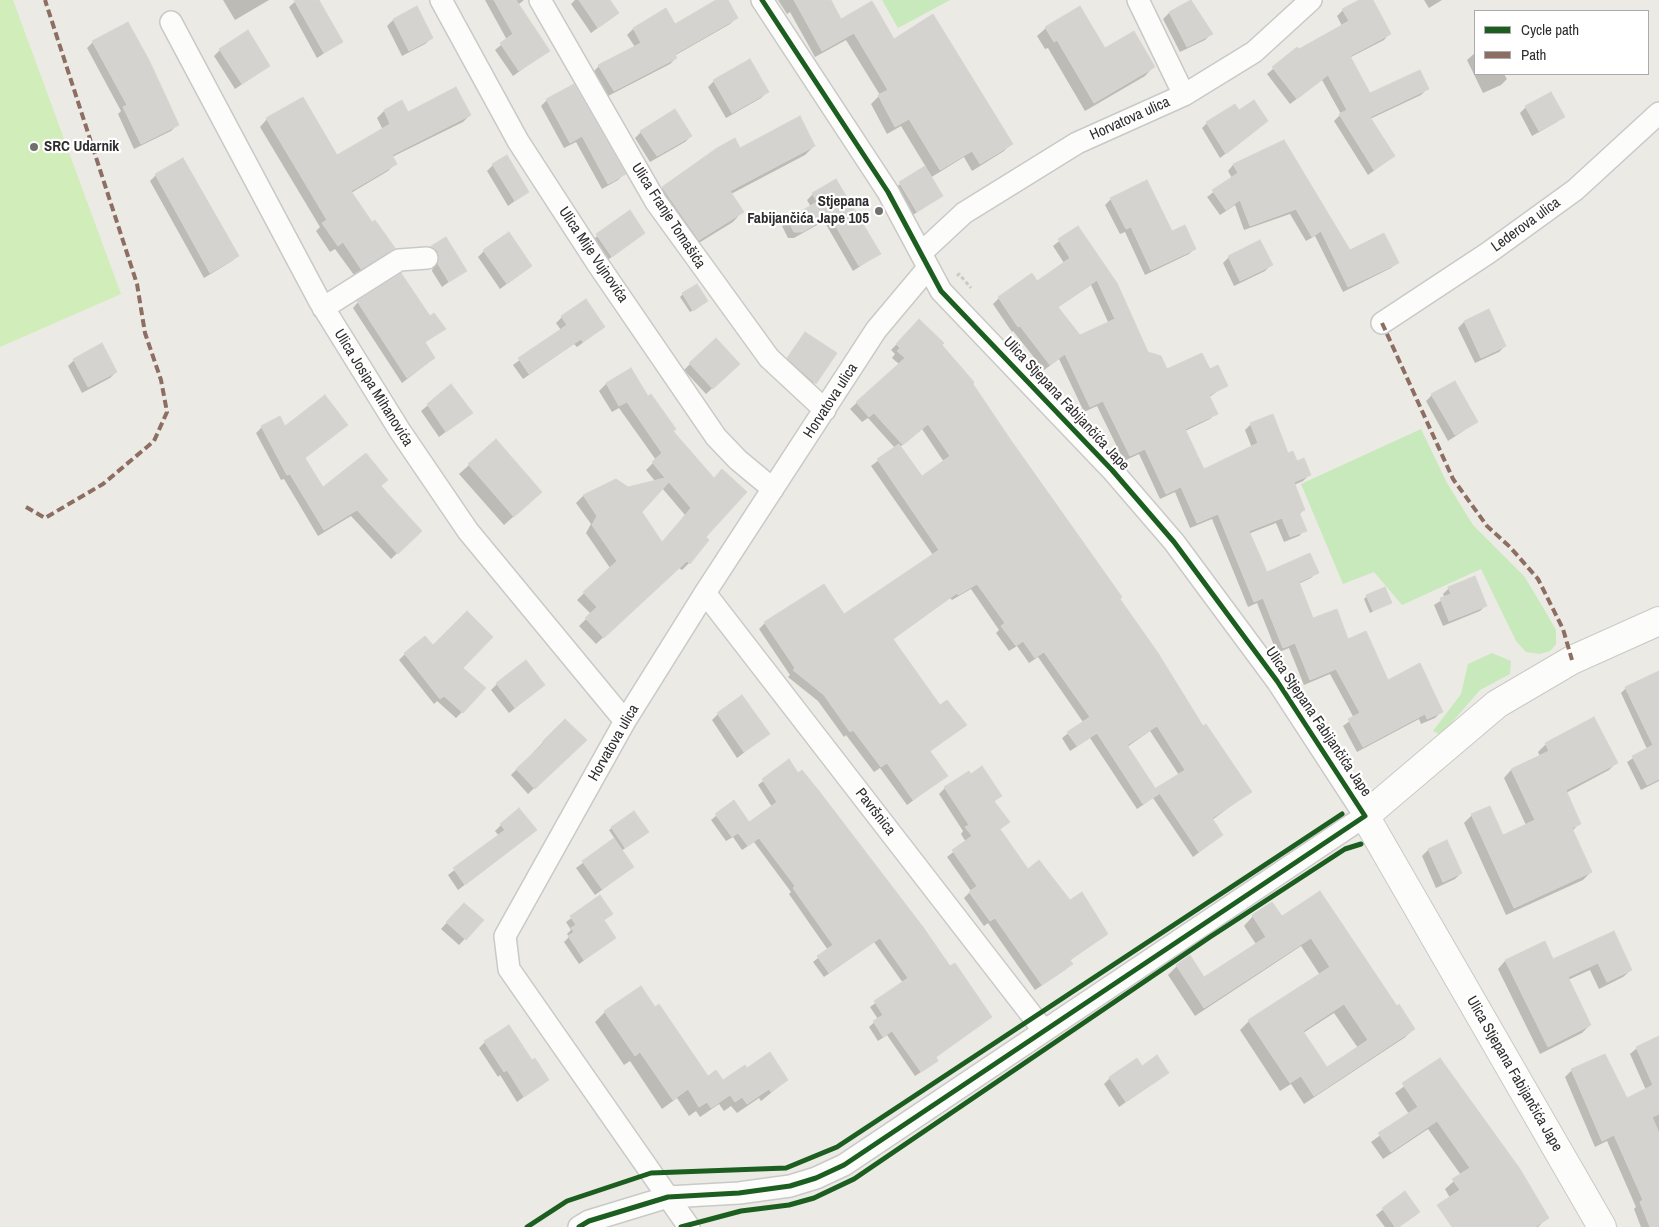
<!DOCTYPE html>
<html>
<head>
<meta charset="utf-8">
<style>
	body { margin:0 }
	#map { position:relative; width:1659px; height:1227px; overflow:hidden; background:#eceae4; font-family:"Archivo Narrow",sans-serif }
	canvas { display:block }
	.legend { position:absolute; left:1474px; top:10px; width:175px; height:65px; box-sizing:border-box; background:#fff; border:1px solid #ababab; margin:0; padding:6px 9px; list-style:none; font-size:15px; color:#2e2e2e }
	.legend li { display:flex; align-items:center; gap:10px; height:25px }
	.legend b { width:25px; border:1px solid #ababab }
</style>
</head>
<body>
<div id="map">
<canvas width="1659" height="1227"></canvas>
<ul class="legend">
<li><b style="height:6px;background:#1b5e20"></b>Cycle path</li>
<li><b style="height:6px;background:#8d6e63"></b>Path</li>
</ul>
</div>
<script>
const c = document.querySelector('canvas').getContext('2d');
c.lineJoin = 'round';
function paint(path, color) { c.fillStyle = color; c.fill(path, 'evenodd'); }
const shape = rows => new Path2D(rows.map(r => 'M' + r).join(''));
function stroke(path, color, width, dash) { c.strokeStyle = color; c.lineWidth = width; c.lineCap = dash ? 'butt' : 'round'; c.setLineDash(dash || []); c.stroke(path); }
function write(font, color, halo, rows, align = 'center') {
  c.font = font + ' "Archivo Narrow",sans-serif'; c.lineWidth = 4.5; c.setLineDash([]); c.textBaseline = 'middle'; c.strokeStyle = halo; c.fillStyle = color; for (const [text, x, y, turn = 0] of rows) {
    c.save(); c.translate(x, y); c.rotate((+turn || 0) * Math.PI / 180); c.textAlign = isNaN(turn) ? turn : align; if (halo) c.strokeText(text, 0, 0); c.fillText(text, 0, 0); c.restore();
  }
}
const green = shape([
	[882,0,950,0,898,28],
	[1421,429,1447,483,1473,525,1524,576,1541,604,1556,630,1556,644,1550,651,1540,654,1526,652,1516,641,1481,569,1402,605,1374,572,1343,584,1301,484],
	[1492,653,1511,661,1510,674,1480,690,1441,735,1433,731,1461,694,1468,664]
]);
const pitch = shape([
	[0,0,13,0,121,294,0,347]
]);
const shadow = shape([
	[223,0,269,0,235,20],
	[297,0,318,0,341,42,317,58,289,7],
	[485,0,524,0,518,5,548,51,513,76,495,50,507,40],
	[575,0,609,0,618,13,591,33,571,4],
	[718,0,726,0,736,18,730,24,674,56,676,58,670,64,608,96,593,72,599,66,635,47,627,35,633,29,666,10,675,25],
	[778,0,829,0,841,21,893,40,1012,143,1004,151,972,171,964,157,930,178,941,196,910,217,893,189,926,167,901,126,887,134,871,104,880,95,846,40,815,57,790,12,787,14],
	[1362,0,1372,0,1389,34,1384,40,1349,58,1370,94,1427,89,1421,95,1370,119,1394,156,1368,175,1334,121,1341,114,1322,80,1290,104,1267,74,1297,49,1299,51,1342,26,1337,16,1343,10],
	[1424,0,1442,0,1429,8],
	[417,8,432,38,425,44,402,56,387,26,393,20],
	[1169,13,1211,34,1205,40,1180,52,1163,19],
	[1046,28,1105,49,1153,67,1145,76,1085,111,1048,48,1045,49,1037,36],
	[93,42,177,125,171,131,134,149,118,114,121,111,87,48],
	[220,50,269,66,235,89,214,56],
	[1475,53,1475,74,1504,74,1507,79,1501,85,1483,93,1467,60],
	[714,81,767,92,761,98,726,118,708,87],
	[1551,93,1564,116,1557,122,1532,136,1520,113,1526,107],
	[302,99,337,157,383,130,377,118,384,111,402,102,407,114,470,115,463,122,392,157,396,163,388,171,351,193,372,224,393,248,386,255,354,275,335,249,330,252,316,231,320,227,260,127,267,119],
	[547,100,624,174,618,180,602,189,576,142,564,148,541,106],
	[1238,111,1261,126,1220,158,1202,128,1207,123],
	[641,132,691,136,685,142,650,162,635,138],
	[1283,142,1350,252,1397,263,1391,268,1343,292,1315,236,1306,241,1290,214,1244,230,1235,205,1220,215,1207,197,1232,178,1228,171,1233,165],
	[814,146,805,155,731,194,742,212,733,222,689,249,653,197,663,188,718,149],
	[493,165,527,192,508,206,487,171],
	[156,175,238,255,232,261,204,278,150,181],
	[813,194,879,254,853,271,824,221,794,238,788,238,782,226,811,207,807,200],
	[1111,199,1171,233,1195,248,1189,254,1145,275,1125,232,1120,234,1105,205],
	[629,212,644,233,605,262,591,241],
	[1077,227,1147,353,1167,371,1210,371,1227,385,1209,397,1216,413,1210,419,1185,431,1203,471,1252,448,1245,430,1251,424,1309,475,1303,481,1294,485,1304,510,1299,514,1305,530,1299,536,1284,542,1276,523,1248,534,1266,574,1317,572,1311,578,1298,584,1313,620,1348,641,1388,682,1441,712,1435,718,1421,724,1419,719,1357,752,1343,726,1354,718,1330,674,1304,685,1289,648,1277,653,1257,603,1248,607,1212,519,1190,528,1175,492,1160,499,1139,454,1124,461,1097,406,1084,412,1059,359,1044,370,1013,331,1012,332,993,304,999,298,1037,282,1064,263,1053,246],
	[1091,285,1109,324,1079,337,1057,308],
	[445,238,465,270,442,287,432,271,434,264,426,253],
	[484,251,531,266,500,289,478,257],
	[1229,257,1271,265,1265,271,1234,286,1223,263],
	[683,294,704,303,690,312,680,297],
	[358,302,429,318,444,329,424,343,428,363,402,383,353,308],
	[562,317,604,327,577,347,574,344,523,379,513,365,561,330,556,323],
	[919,321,971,384,1203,728,1250,792,1212,820,1222,835,1193,857,1153,798,1137,809,1090,738,1070,751,1062,738,1083,722,1038,657,1029,663,1017,646,1009,651,996,633,999,630,971,589,952,600,950,598,892,640,940,707,965,725,929,752,946,776,907,805,880,768,874,772,846,735,844,737,818,701,788,677,790,675,759,629,765,623,844,616,933,555,871,466,895,448,868,418,862,422,850,409,899,364,892,358,895,354,891,350],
	[922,429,944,462,921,478,900,447],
	[1150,731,1179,775,1155,790,1127,747],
	[1464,322,1505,346,1499,352,1475,363,1458,328],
	[805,334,835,353,809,389,782,365],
	[74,360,116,372,110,378,82,393,68,366],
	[690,364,732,370,706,394,684,370],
	[631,370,647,398,672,432,704,537,689,563,682,570,679,568,596,644,579,626,591,614,577,600,610,568,586,533,591,524,576,503,583,496,615,481,627,489,655,481,646,470,656,460,619,408,612,412,599,391,606,384],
	[662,488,685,515,662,544,640,512],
	[451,386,471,413,439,437,421,411],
	[1432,395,1477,422,1448,441,1426,401],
	[262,427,284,428,322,489,380,486,420,531,391,559,351,516,318,536,284,479,281,480,256,433],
	[496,441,531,501,504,525,459,474],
	[1449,588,1486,605,1480,611,1443,626,1434,605,1445,598,1443,594],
	[1367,596,1390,602,1370,613,1364,599],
	[432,647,461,668,462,712,456,718,437,701,434,704,399,660,405,654],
	[1659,672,1659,781,1641,790,1627,762,1647,749,1621,693,1626,688],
	[497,684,544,685,509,713,491,690],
	[718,714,768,734,737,758,712,720],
	[565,720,579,746,528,794,511,775],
	[1546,744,1616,763,1609,770,1566,793,1580,823,1572,831,1591,872,1583,880,1506,915,1464,823,1472,815,1502,836,1526,825,1504,778,1511,770,1540,756,1538,752],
	[789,761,949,968,990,1017,935,1057,937,1060,932,1065,915,1076,887,1035,878,1041,869,1027,878,1019,870,1007,903,983,874,942,824,977,813,962,828,950,789,894,791,892,754,842,742,850,733,837,726,841,711,820,733,802,749,824,772,807,758,785],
	[945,788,1000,795,994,802,1008,822,999,830,1028,870,1070,901,1107,934,1069,961,1071,964,1065,970,1035,990,988,923,984,926,964,898,971,891,947,857,966,842,961,834,963,831,939,794],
	[501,825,536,830,458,890,448,875,499,836,495,831],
	[612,828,645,835,621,851,633,867,595,895,576,868,615,839,609,830],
	[1446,842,1461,873,1455,879,1436,888,1422,856,1428,850],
	[1320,893,1396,1008,1414,1029,1404,1038,1304,1104,1291,1084,1280,1091,1240,1030,1249,1021,1320,975,1301,946,1195,1016,1168,975,1177,966,1204,979,1256,944,1244,926,1253,916,1281,918],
	[1334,1013,1358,1048,1326,1069,1303,1033],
	[600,897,611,914,603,921,615,938,579,964,564,942,569,937,567,934,571,930,566,922],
	[458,910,482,921,459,945,441,929],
	[1614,932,1631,970,1623,977,1599,989,1590,970,1568,980,1590,1025,1582,1033,1540,1054,1498,969,1505,961,1553,961],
	[655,1008,708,1077,722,1082,747,1070,787,1080,761,1101,759,1098,737,1113,731,1106,724,1111,719,1104,700,1117,696,1111,689,1116,677,1098,662,1109,630,1061,624,1065,595,1022,605,1012],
	[1659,1038,1659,1227,1641,1227,1634,1209,1636,1207,1607,1141,1595,1147,1565,1077,1572,1070,1626,1099,1646,1090,1630,1054,1637,1048],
	[485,1042,532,1062,547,1080,517,1102,500,1075,498,1077,479,1048],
	[1440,1060,1547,1218,1538,1227,1466,1227,1445,1189,1461,1175,1428,1129,1383,1159,1371,1142,1409,1114,1395,1093],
	[1142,1067,1167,1073,1119,1107,1104,1084,1110,1078],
	[1405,1192,1418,1212,1399,1227,1385,1227,1376,1215]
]);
const building = shape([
	[294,0,319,0,343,42,324,53,294,0],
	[494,0,516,0,550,51,519,71,500,43,513,34,494,0],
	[579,0,610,0,619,13,598,28,579,0],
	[716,0,728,0,738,18,675,54,677,58,614,91,598,65,641,43,633,28,666,8,675,24,716,0],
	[794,0,831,0,841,19,872,1,894,39,933,14,1013,144,980,164,972,151,940,170,909,119,895,127,878,95,888,90,854,33,822,51,794,0],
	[1191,0,1213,34,1187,47,1169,12,1191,0],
	[1359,0,1373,0,1391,34,1350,56,1370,93,1420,70,1429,89,1370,117,1395,156,1374,170,1339,114,1347,110,1328,75,1297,99,1272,67,1297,47,1299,49,1349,21,1342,9,1359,0],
	[417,6,433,38,409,51,393,19,417,6],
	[1080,6,1105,48,1134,31,1155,67,1094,103,1057,40,1054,42,1045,27,1080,6],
	[128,22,149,60,179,125,141,144,123,107,127,105,92,41,128,22],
	[248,30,270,66,242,84,219,49,248,30],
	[750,59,769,92,732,113,713,80,750,59],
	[574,84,626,174,608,184,582,136,570,143,546,99,574,84],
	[456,87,471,115,392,155,397,164,351,191,372,222,375,220,395,248,361,269,343,242,338,246,322,223,327,220,266,118,303,97,337,155,390,124,384,110,402,100,408,112,456,87],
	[1551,92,1565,117,1539,131,1525,106,1551,92],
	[1254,100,1268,121,1226,154,1206,122,1235,104,1239,110,1254,100],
	[675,109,692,136,657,156,640,131,675,109],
	[800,116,815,146,730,191,744,212,699,240,662,187,717,148,735,138,740,148,800,116],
	[1284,140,1350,250,1384,233,1399,263,1348,287,1321,231,1312,237,1296,209,1250,226,1240,200,1226,210,1212,190,1238,173,1233,164,1284,140],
	[507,155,529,192,515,201,492,164,507,155],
	[183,158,239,256,210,273,155,174,183,158],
	[925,166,943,196,917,212,899,182,925,166],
	[836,179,881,254,859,266,830,216,802,232,794,232,787,219,817,202,812,193,836,179],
	[1147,180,1172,231,1185,225,1196,249,1151,270,1131,227,1126,229,1110,198,1147,180],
	[630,210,645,233,612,257,596,234,630,210],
	[1078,226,1117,283,1148,352,1161,356,1167,369,1202,353,1210,369,1218,365,1228,386,1209,395,1218,414,1185,429,1204,469,1258,443,1250,423,1273,414,1288,453,1293,451,1297,461,1304,458,1311,475,1294,482,1305,510,1299,512,1307,531,1290,537,1282,518,1249,531,1267,572,1310,553,1319,573,1299,582,1313,618,1337,609,1348,639,1366,631,1388,680,1420,663,1443,712,1427,719,1425,714,1363,747,1348,719,1360,713,1336,669,1310,680,1295,643,1283,648,1263,598,1254,602,1218,514,1197,523,1181,487,1166,494,1145,449,1130,456,1103,401,1090,407,1065,354,1050,365,1020,326,1018,327,998,297,1032,273,1037,281,1070,258,1058,239,1078,226],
	[1097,280,1115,319,1080,335,1058,307,1097,280],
	[509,232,532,266,507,284,483,250,509,232],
	[446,237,467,271,449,282,438,264,439,258,438,251,431,246,446,237],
	[1260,240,1273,265,1240,281,1228,256,1260,240],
	[401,273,430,316,434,313,446,329,425,342,435,358,407,378,357,301,401,273],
	[697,284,708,301,693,311,682,293,697,284],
	[586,299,605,327,583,342,581,339,529,374,518,358,567,325,561,316,586,299],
	[1489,309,1506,346,1481,358,1464,321,1489,309],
	[919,319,944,343,942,345,974,382,973,384,1010,439,1122,597,1120,599,1158,653,1203,726,1206,724,1252,792,1212,818,1223,835,1199,852,1156,788,1185,770,1157,726,1127,745,1159,794,1143,804,1097,733,1077,746,1067,732,1090,717,1044,652,1035,658,1023,641,1016,646,1001,626,1005,623,977,584,958,595,957,593,893,639,940,705,947,700,967,725,930,751,948,776,913,800,887,763,881,767,853,730,850,732,824,695,793,670,795,668,764,622,824,584,844,614,939,550,877,459,899,444,922,476,950,456,928,424,903,445,874,413,869,417,856,402,905,358,897,351,900,348,896,344,919,319],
	[805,332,837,353,816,384,787,358,805,332],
	[716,338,740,364,713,389,689,363,716,338],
	[102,343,117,372,88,387,73,359,102,343],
	[631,368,648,396,651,394,676,429,673,431,714,478,722,469,747,492,706,537,709,540,690,564,687,561,604,638,585,618,597,607,583,592,617,561,592,525,597,516,583,495,616,479,628,487,665,478,652,462,662,453,627,402,619,406,606,383,631,368],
	[669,482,691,508,662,542,642,512,669,482],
	[1455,381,1478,422,1455,435,1431,394,1455,381],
	[451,384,473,413,446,432,427,404,451,384],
	[325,395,348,425,305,458,323,487,366,453,388,480,381,486,422,531,398,554,357,510,324,530,290,474,287,475,261,426,280,416,285,426,325,395],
	[496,439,542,492,514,517,468,464,496,439],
	[1475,576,1487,606,1449,621,1440,598,1451,594,1448,587,1475,576],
	[1385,587,1392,603,1373,611,1366,595,1385,587],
	[467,611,493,637,463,668,486,688,463,713,444,696,440,699,404,653,425,636,433,645,467,611],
	[526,660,545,685,515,708,496,683,526,660],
	[1659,671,1659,779,1647,785,1632,756,1653,745,1625,687,1659,671],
	[742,695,770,734,744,752,717,713,742,695],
	[1594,717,1618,763,1566,790,1581,824,1572,828,1592,872,1514,908,1471,814,1490,806,1503,835,1535,820,1511,769,1549,751,1545,743,1594,717],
	[565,719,587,740,535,789,516,769,544,743,542,742,565,719],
	[789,759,798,773,802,770,819,791,923,927,950,966,955,963,992,1017,936,1057,938,1061,921,1072,892,1031,883,1037,873,1021,883,1015,874,1001,908,978,880,938,829,973,817,956,833,945,793,888,795,886,759,838,748,846,738,833,732,837,715,814,734,800,749,822,777,802,762,779,789,759],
	[982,766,1002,796,994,801,1010,822,1000,829,1028,869,1039,860,1070,900,1082,892,1108,934,1070,960,1073,964,1042,985,995,918,990,921,969,892,977,886,952,850,972,836,965,827,969,825,944,787,969,771,971,774,982,766],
	[519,808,537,830,465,885,453,868,505,830,500,824,519,808],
	[634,811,649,832,625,848,611,827,634,811],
	[614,838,634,867,602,889,582,861,614,838],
	[1447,840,1462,873,1443,882,1428,849,1447,840],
	[1320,891,1397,1006,1399,1004,1415,1029,1314,1096,1301,1076,1290,1083,1248,1020,1330,967,1311,938,1204,1008,1176,965,1190,955,1204,977,1266,937,1252,915,1272,902,1282,916,1320,891],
	[1344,1004,1368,1040,1327,1067,1303,1031,1344,1004],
	[600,895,613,914,604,920,616,938,584,960,568,936,574,932,571,928,576,925,570,916,600,895],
	[464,903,484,920,466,940,446,922,464,903],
	[1614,931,1632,970,1607,982,1598,963,1568,977,1591,1025,1548,1047,1505,960,1545,941,1553,959,1614,931],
	[641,986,655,1007,659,1004,708,1076,716,1070,723,1080,745,1065,747,1068,770,1052,788,1080,771,1092,769,1089,747,1104,742,1097,735,1102,730,1095,711,1108,707,1102,699,1107,688,1089,673,1100,640,1052,635,1056,604,1011,641,986],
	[509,1025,532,1060,535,1058,549,1080,524,1097,507,1070,504,1072,484,1041,509,1025],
	[1659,1036,1659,1114,1652,1117,1659,1133,1659,1227,1650,1227,1640,1202,1643,1200,1614,1135,1602,1141,1571,1069,1605,1054,1627,1098,1653,1085,1636,1047,1659,1036],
	[1157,1055,1169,1073,1126,1102,1109,1077,1137,1058,1142,1066,1157,1055],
	[1440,1058,1520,1169,1549,1218,1535,1227,1452,1227,1437,1205,1460,1190,1452,1179,1470,1168,1437,1121,1391,1152,1378,1133,1418,1107,1402,1083,1440,1058],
	[1405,1191,1420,1212,1399,1227,1395,1227,1382,1208,1405,1191]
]);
const path = shape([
	[957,276,959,274,971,288]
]);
const minor = shape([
	[441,0,518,141,597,263,716,437,738,460,773,489],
	[540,0,656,202,769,358,825,410],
	[1138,0,1184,95],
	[171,22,320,302,400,431,468,531,625,721],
	[921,253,964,213,1077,143,1184,95,1254,52,1311,0],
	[323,308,399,260,427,258],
	[1382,323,1488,253,1575,190,1659,113],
	[705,593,1044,1031],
	[579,1227,589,1221,668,1197,739,1193,790,1186,816,1178,844,1165,1365,816,1277,681,1174,542,1112,470,941,291,888,192,762,0],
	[689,1227,509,969,505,936,625,721,705,593,876,330,928,268]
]);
const secondary = shape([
	[1602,1227,1365,816,1497,704,1572,660,1659,621]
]);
const quiet = shape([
	[1382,323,1453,479,1487,526,1510,547,1538,579,1563,629,1572,660],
	[26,507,45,518,103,484,154,441,167,412,161,380,145,333,137,284,45,0]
]);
const cycleway = shape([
	[527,1227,567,1201,651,1173,786,1168,837,1147,1342,814],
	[579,1227,589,1221,668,1197,739,1193,790,1186,816,1178,844,1165,1365,816,1277,681,1174,542,1112,470,941,291,888,192,762,0],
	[681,1227,741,1211,789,1205,814,1198,854,1179,1210,937,1345,849,1361,844]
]);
const markers = [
	[34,147,5,"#70706e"],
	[879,211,5,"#70706e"]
];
const streetNames = [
	["Horvatova ulica",1130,119,-24],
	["Ulica Franje Tomašića",668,216,57],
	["Lederova ulica",1526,225,-36],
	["Ulica Mije Vujnovića",593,255,56],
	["Ulica Josipa Mihanovića",373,388,58],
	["Horvatova ulica",831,401,-57],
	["Ulica Stjepana Fabijančića Jape",1066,404,47],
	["Ulica Stjepana Fabijančića Jape",1318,722,56],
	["Horvatova ulica",614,743,-60],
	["Pavršnica",875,812,52],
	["Ulica Stjepana Fabijančića Jape",1514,1074,60]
];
const poiNames = [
	["SRC Udarnik",44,147],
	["Stjepana",869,202,"right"],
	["Fabijančića Jape 105",869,219,"right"]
];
paint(green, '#c7e9bb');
paint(pitch, '#d1edb9');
paint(shadow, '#0003');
paint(building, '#d5d3cf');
stroke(building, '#d7d5d0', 1);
stroke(minor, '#cac9c9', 24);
stroke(secondary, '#cac9c9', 30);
stroke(path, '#cacac9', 3, [4, 2.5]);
stroke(minor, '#fcfcfb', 21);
stroke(secondary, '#fcfcfb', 28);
stroke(quiet, '#8d6e63', 4, [8, 4]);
stroke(cycleway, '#1b5e20', 5);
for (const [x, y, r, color] of markers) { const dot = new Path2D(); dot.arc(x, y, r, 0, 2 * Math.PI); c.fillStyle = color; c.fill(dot); stroke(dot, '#fff', 2); }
write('15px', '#2e2e2e', '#fff', streetNames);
write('bold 15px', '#2e2e2e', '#fff', poiNames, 'left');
</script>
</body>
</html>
